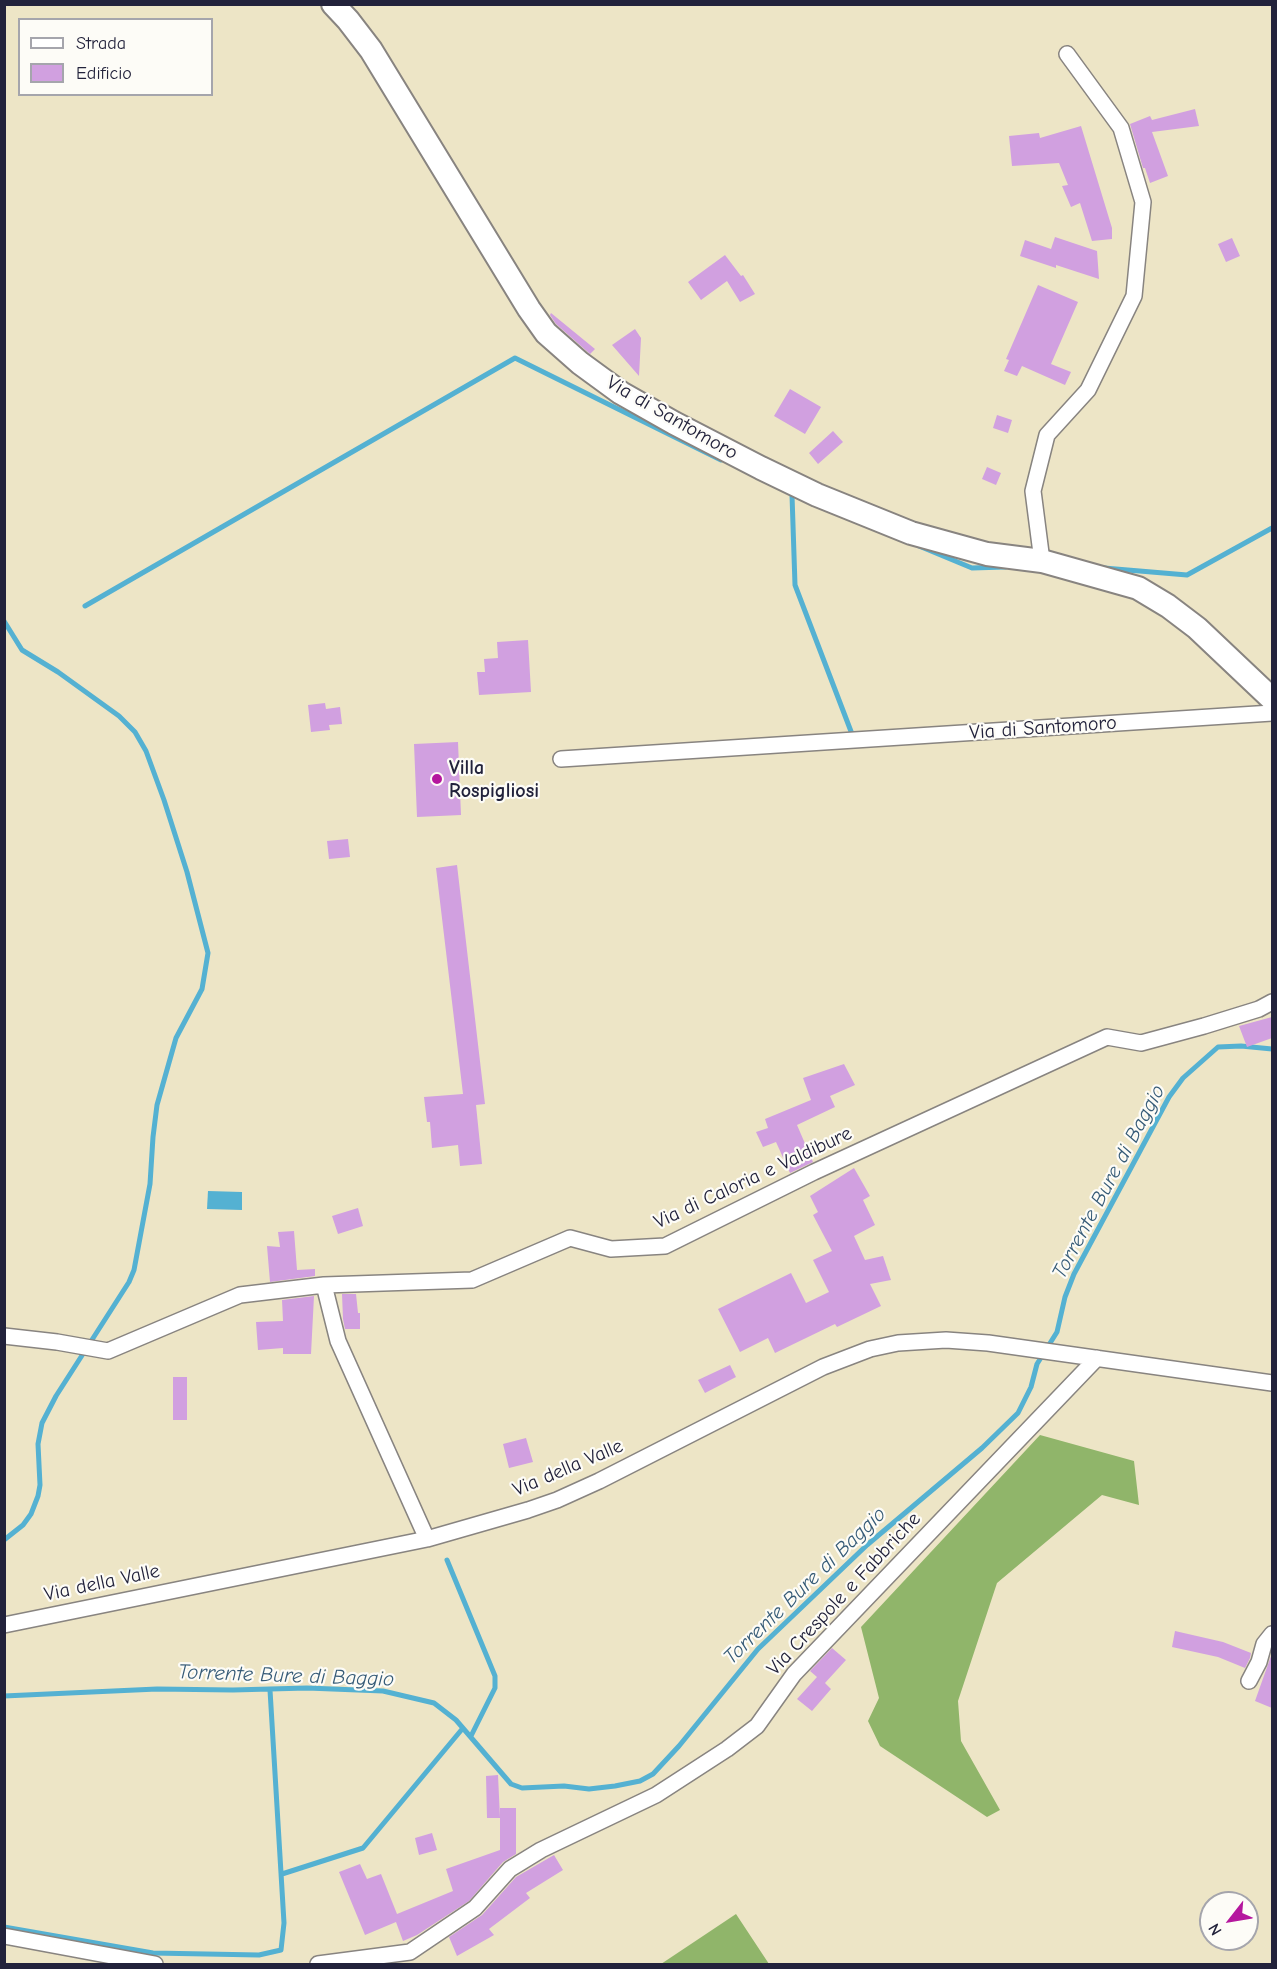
<!DOCTYPE html>
<html>
<head>
<meta charset="utf-8">
<style>
	body { margin:0 }
	#map { position:relative; width:1277px; height:1969px; overflow:hidden; background:#ede5c6; font-family:"Comic Neue",sans-serif }
	canvas { display:block }
	.frame { position:absolute; inset:0; border:6px solid #22223b; pointer-events:none }
	.legend { position:absolute; left:18px; top:18px; width:195px; height:78px; box-sizing:border-box; background:#fdfcf7; border:2px solid #a5a5ac; margin:0; padding:8px 10px; list-style:none; font-size:18px; color:#22223b }
	.legend li { display:flex; align-items:center; gap:12px; height:30px }
	.legend b { width:30px; border:2px solid #a5a5ac }
	.north { position:absolute; left:1199px; top:1891px; width:60px; height:60px; box-sizing:border-box; background:#fdfcf7; border:2px solid #a5a5ac; border-radius:50%; rotate:239deg; font-size:16px; font-weight:700; line-height:24px; text-align:center; color:#22223b }
	.north::after { content:''; display:block; margin:auto; width:21px; height:27px; background:#b5179e; clip-path:polygon(50% 0,100% 100%,50% 72%,0 100%) }
</style>
</head>
<body>
<div id="map">
<canvas width="1277" height="1969"></canvas>
<div class="frame"></div>
<ul class="legend">
<li><b style="height:8px;background:#fff"></b>Strada</li>
<li><b style="height:16px;background:#d1a0e0"></b>Edificio</li>
</ul>
<div class="north">N</div>
</div>
<script>
const c = document.querySelector('canvas').getContext('2d');
c.lineJoin = 'round';
function paint(path, color) { c.fillStyle = color; c.fill(path, 'evenodd'); }
const shape = rows => new Path2D(rows.map(r => 'M' + r).join(''));
function stroke(path, color, width, dash) { c.strokeStyle = color; c.lineWidth = width; c.lineCap = dash ? 'butt' : 'round'; c.setLineDash(dash || []); c.stroke(path); }
function write(font, color, halo, rows, align = 'center') {
  c.font = font + ' "Comic Neue",sans-serif'; c.lineWidth = 4.5; c.setLineDash([]); c.textBaseline = 'middle'; c.strokeStyle = halo; c.fillStyle = color; for (const [text, x, y, turn = 0] of rows) {
    c.save(); c.translate(x, y); c.rotate((+turn || 0) * Math.PI / 180); c.textAlign = isNaN(turn) ? turn : align; if (halo) c.strokeText(text, 0, 0); c.fillText(text, 0, 0); c.restore();
  }
}
const forest = shape([
	[1040,1435,1134,1461,1139,1505,1102,1495,997,1583,958,1701,961,1741,1000,1810,987,1817,880,1746,868,1721,879,1698,861,1627],
	[736,1914,769,1964,661,1964]
]);
const water = shape([
	[208,1191,242,1192,242,1210,207,1209]
]);
const stream = shape([
	[792,495,795,585,852,734],
	[919,546,972,568,1005,567],
	[1104,568,1187,575,1272,528],
	[85,606,515,358,721,460],
	[4,621,22,650,58,672,119,716,135,732,146,751,164,800,187,872,208,953,202,989,176,1038,157,1105,153,1137,150,1184,134,1270,129,1282,56,1396,42,1423,38,1444,40,1485,38,1496,31,1514,23,1525,4,1540],
	[447,1560,495,1676,495,1688,471,1736],
	[4,1696,157,1689,233,1690,307,1688,383,1691,434,1703,456,1720,511,1784,522,1788,564,1786,589,1789,615,1786,640,1781,653,1774,679,1746,758,1649,867,1545,982,1448,1018,1413,1031,1387,1037,1364,1057,1332,1065,1297,1074,1274,1169,1097,1183,1078,1218,1047,1241,1046,1272,1049],
	[282,1874,363,1848,463,1728],
	[4,1927,153,1953,259,1955,281,1950,284,1923,270,1690]
]);
const building = shape([
	[1195,109,1199,126,1152,132,1168,176,1150,183,1145,168,1143,168,1130,124,1150,116,1152,120],
	[1081,126,1112,228,1112,239,1092,241,1080,203,1071,207,1062,186,1068,185,1059,163,1012,166,1009,136,1039,133,1040,138],
	[1055,237,1097,251,1099,279,1056,265,1056,268,1020,256,1025,240,1051,249],
	[1232,238,1240,256,1226,262,1218,244],
	[725,255,741,276,743,275,755,294,740,302,727,281,701,300,688,282],
	[1038,285,1078,302,1051,364,1071,372,1065,385,1022,366,1017,376,1004,371,1009,360,1006,359],
	[551,313,595,349,590,354,556,324,550,315],
	[635,329,641,338,639,376,612,345],
	[790,389,821,407,805,434,774,416],
	[997,415,1012,420,1008,433,993,428],
	[833,431,843,442,818,464,809,453],
	[987,467,1001,473,996,485,982,479],
	[528,640,531,692,479,695,477,672,485,672,484,659,498,658,497,642],
	[325,703,326,709,340,707,342,724,329,725,330,730,311,732,308,705],
	[458,742,461,815,417,817,414,744],
	[348,839,350,857,329,859,327,841],
	[457,865,485,1104,476,1105,482,1164,460,1166,458,1145,432,1148,430,1122,427,1122,424,1097,463,1094,436,868],
	[1272,1017,1272,1038,1247,1047,1239,1026],
	[844,1064,855,1085,830,1096,835,1107,797,1125,813,1162,790,1173,776,1142,763,1147,756,1132,768,1128,765,1119,811,1100,803,1078],
	[854,1168,870,1196,863,1200,875,1225,854,1236,865,1260,883,1256,891,1280,870,1284,881,1306,837,1327,835,1324,775,1353,768,1338,740,1352,718,1309,791,1273,806,1303,829,1292,813,1260,832,1251,813,1215,818,1212,810,1196],
	[358,1208,363,1226,338,1234,332,1216],
	[294,1231,297,1270,315,1269,315,1276,270,1282,267,1246,280,1247,278,1232],
	[342,1294,356,1294,358,1313,360,1313,360,1329,345,1329,343,1319],
	[314,1296,311,1354,283,1354,283,1348,258,1350,256,1322,283,1321,282,1300],
	[730,1365,736,1377,705,1393,698,1380],
	[173,1377,187,1377,187,1420,173,1420],
	[526,1438,533,1462,509,1468,503,1444],
	[1175,1631,1223,1642,1251,1653,1250,1658,1245,1668,1218,1657,1172,1647],
	[832,1648,846,1660,825,1683,831,1689,812,1711,797,1699,817,1677,810,1671],
	[1271,1656,1272,1657,1272,1708,1255,1701],
	[498,1775,500,1818,487,1818,486,1776],
	[500,1808,516,1808,516,1854,503,1862,469,1901,417,1935,403,1941,396,1922,365,1935,339,1872,360,1864,367,1879,381,1874,397,1914,453,1891,446,1869,500,1850],
	[432,1833,437,1850,419,1855,415,1838],
	[554,1855,563,1870,526,1893,530,1898,489,1929,494,1935,457,1956,449,1937,482,1915,516,1877]
]);
const street = shape([
	[1042,561,1033,491,1047,435,1088,390,1134,296,1143,202,1121,128,1067,54],
	[561,759,1272,713],
	[324,1285,338,1341,427,1539],
	[4,1336,57,1342,108,1351,240,1295,324,1285,472,1280,570,1238,611,1249,665,1246,814,1172,1107,1037,1141,1043,1204,1026,1259,1009,1272,1002],
	[4,1625,427,1539,528,1510,557,1500,599,1481,823,1367,870,1349,898,1343,946,1340,988,1343,1272,1383],
	[1249,1681,1259,1662,1264,1644,1272,1634],
	[4,1936,155,1964],
	[318,1964,410,1952,475,1908,510,1869,541,1850,656,1795,727,1749,757,1726,794,1674,1097,1358]
]);
const secondary = shape([
	[333,4,348,20,371,50,529,309,546,333,580,363,621,393,674,423,761,468,817,495,911,533,987,554,1042,561,1138,588,1168,606,1197,628,1272,699]
]);
const markers = [
	[437,779,6,"#b5179e"]
];
const streetNames = [
	["Via di Santomoro",672,418,30],
	["Via di Santomoro",1043,728,-4],
	["Via di Caloria e Valdibure",753,1178,-25],
	["Via della Valle",568,1468,-23],
	["Via della Valle",102,1583,-12],
	["Via Crespole e Fabbriche",844,1594,-47]
];
const poiNames = [
	["Villa",449,768],
	["Rospigliosi",449,791]
];
const waterNames = [
	["Torrente Bure di Baggio",1109,1182,-62],
	["Torrente Bure di Baggio",805,1586,-44],
	["Torrente Bure di Baggio",286,1676,2]
];
paint(forest, '#90b56a');
paint(water, '#54b1d2');
stroke(stream, '#54b1d2', 5);
paint(building, '#d1a0e0');
stroke(street, '#888480', 18);
stroke(secondary, '#888480', 26);
stroke(street, '#fff', 15);
stroke(secondary, '#fff', 22);
for (const [x, y, r, color] of markers) { const dot = new Path2D(); dot.arc(x, y, r, 0, 2 * Math.PI); c.fillStyle = color; c.fill(dot); stroke(dot, '#fdfcf7', 2); }
write('20px', '#22223b', '#fdfcf7', streetNames);
write('bold 20px', '#22223b', '#fdfcf7', poiNames, 'left');
write('italic 21px', '#365b77', '#fdfcf7', waterNames);
</script>
</body>
</html>
